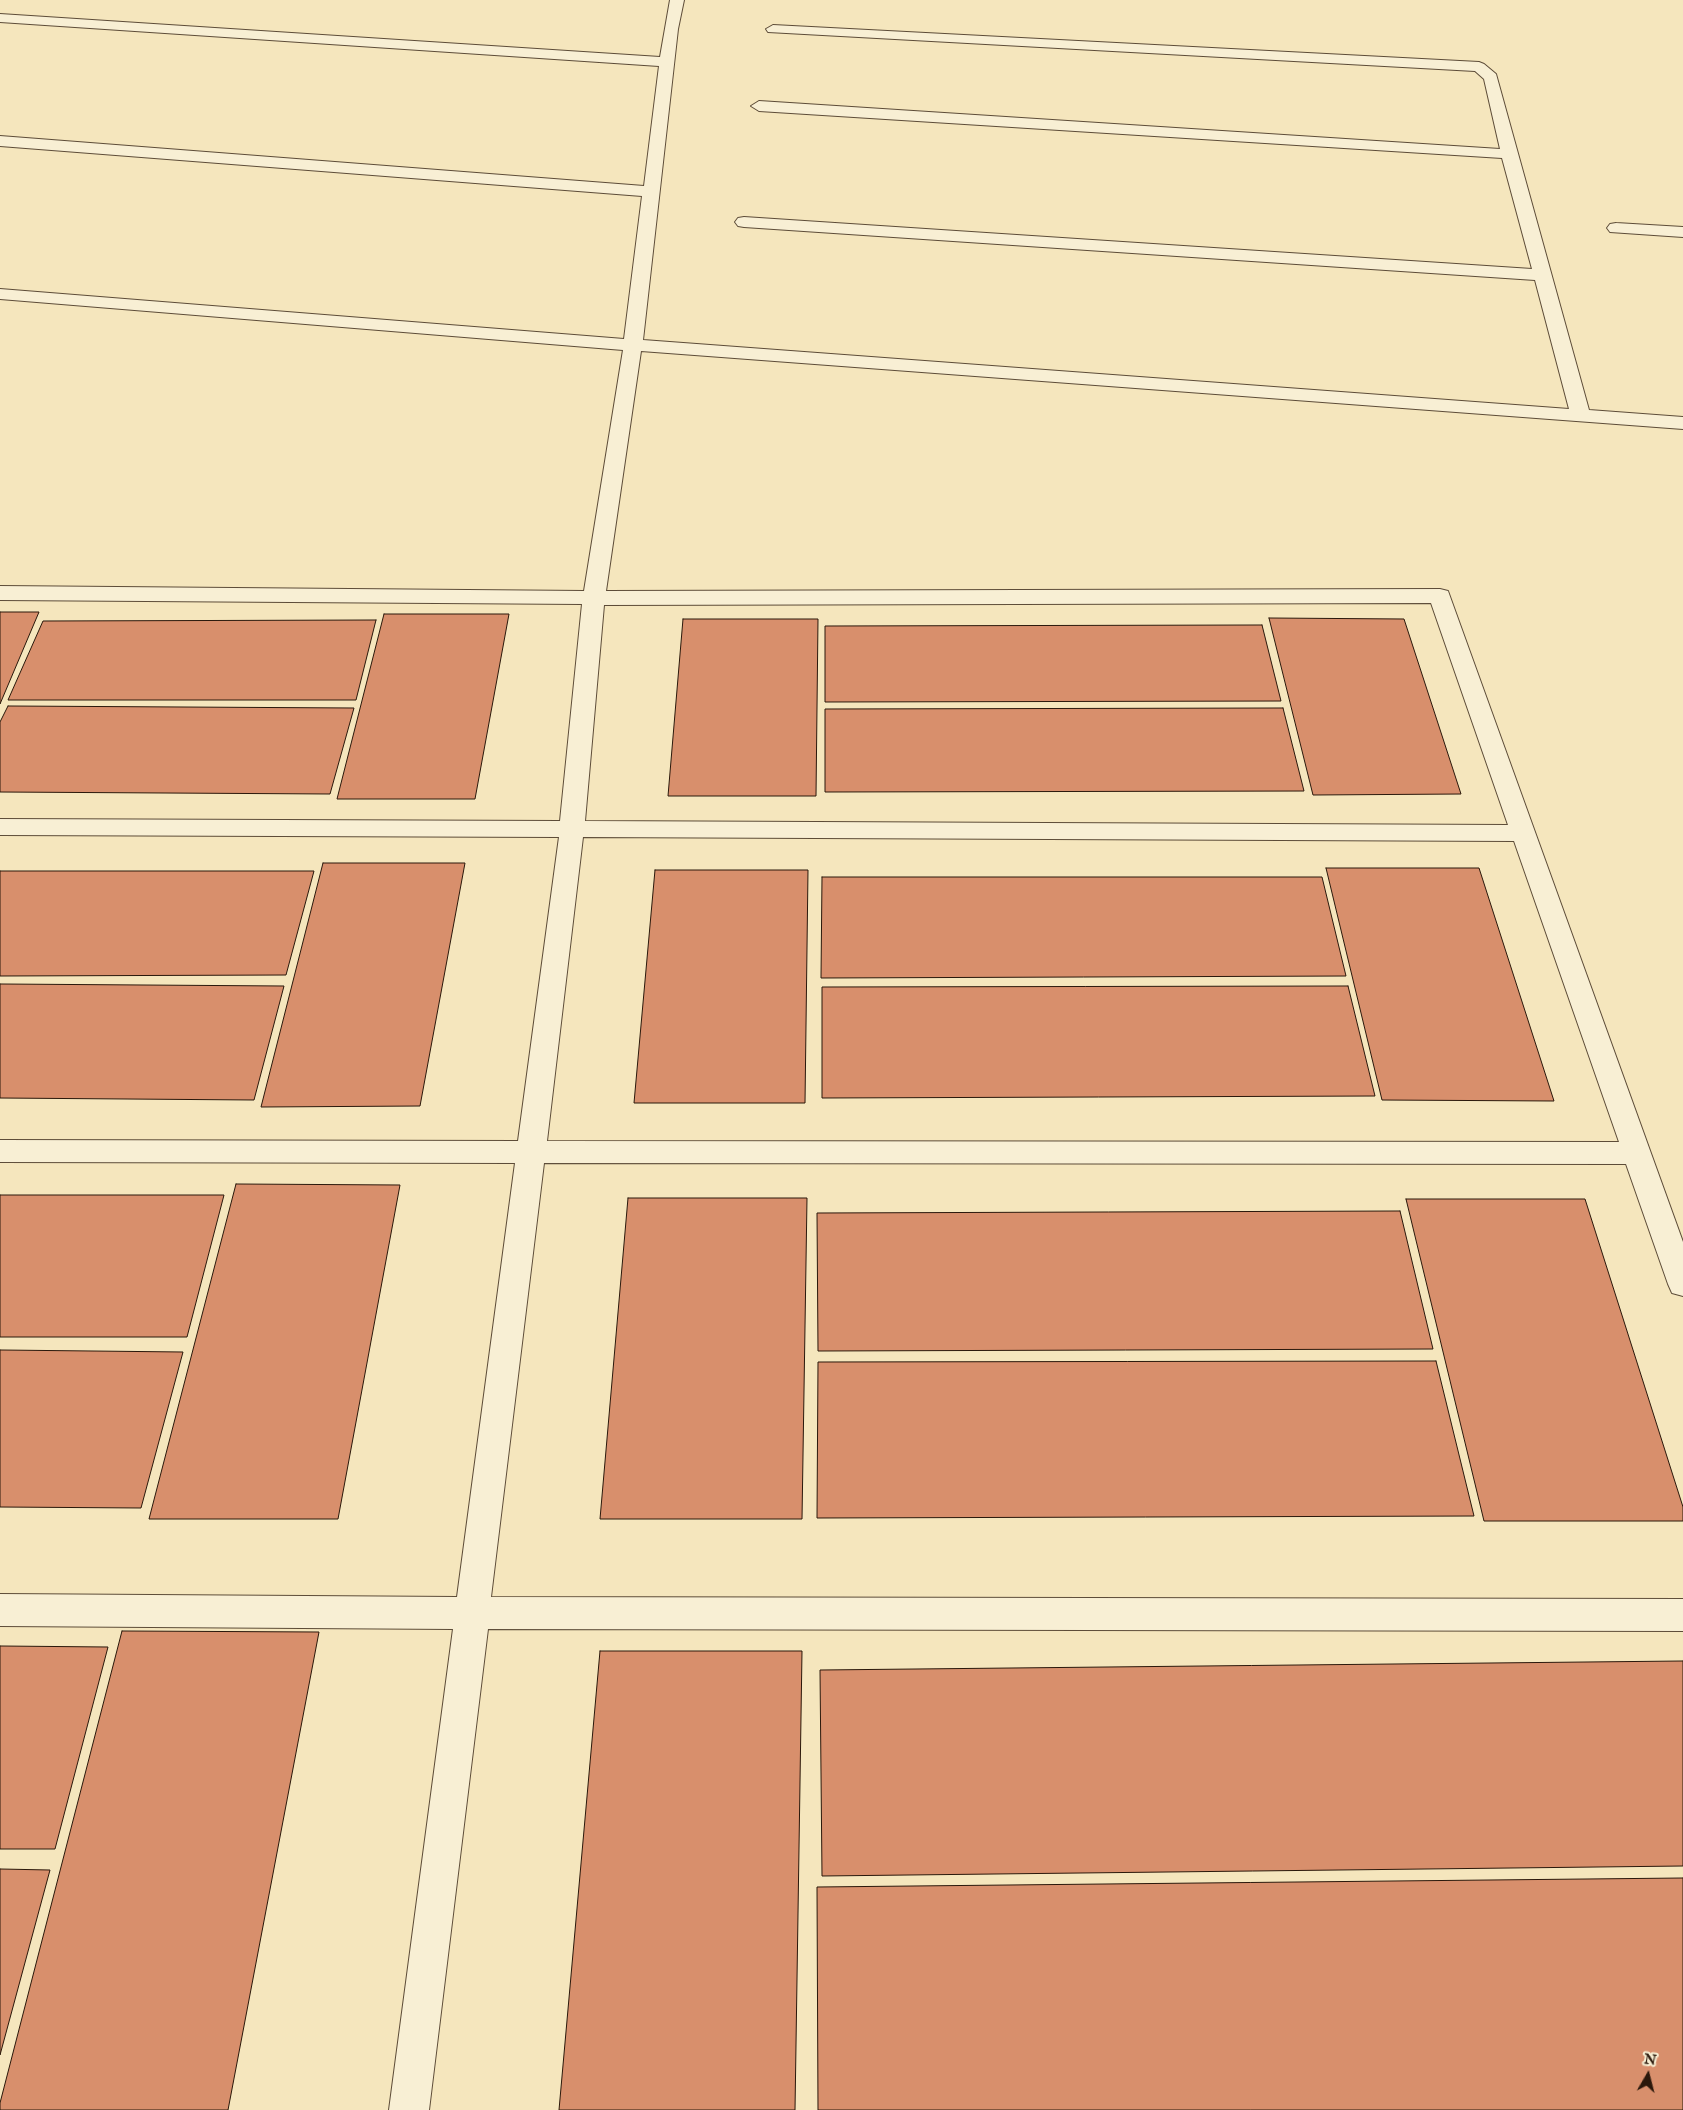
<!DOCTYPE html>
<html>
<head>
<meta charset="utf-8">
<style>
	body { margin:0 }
	#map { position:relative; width:1683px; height:2110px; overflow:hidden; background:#f5e6bd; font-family:"IM FELL English",serif }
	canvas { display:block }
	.north { position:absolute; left:1623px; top:2050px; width:50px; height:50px; -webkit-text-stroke:4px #f8efd4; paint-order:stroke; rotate:8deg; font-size:14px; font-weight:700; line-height:20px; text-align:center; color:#2a180b }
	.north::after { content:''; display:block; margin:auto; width:18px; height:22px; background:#2a180b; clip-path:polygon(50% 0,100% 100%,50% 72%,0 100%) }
</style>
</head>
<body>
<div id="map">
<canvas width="1683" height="2110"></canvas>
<div class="north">N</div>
</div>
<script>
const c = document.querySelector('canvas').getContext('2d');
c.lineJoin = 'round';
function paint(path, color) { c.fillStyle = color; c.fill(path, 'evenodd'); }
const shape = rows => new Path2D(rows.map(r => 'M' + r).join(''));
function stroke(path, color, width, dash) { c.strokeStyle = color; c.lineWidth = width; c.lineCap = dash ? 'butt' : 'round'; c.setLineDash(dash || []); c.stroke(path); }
const building = shape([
	[0,612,39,612,0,704,0,612],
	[384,614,509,614,475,799,337,799,384,614],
	[1269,618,1404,619,1461,794,1313,795,1269,618],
	[683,619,818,619,816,796,668,796,683,619],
	[376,620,356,700,8,700,43,621,376,620],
	[1262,625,1281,701,825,702,825,626,1262,625],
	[8,706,354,708,330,794,0,792,0,722,8,706],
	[1283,708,1304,791,825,792,825,709,1283,708],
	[323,863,465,863,420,1106,261,1107,323,863],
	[1326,868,1479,868,1554,1101,1382,1100,1326,868],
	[655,870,808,870,805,1103,634,1103,655,870],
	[0,871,314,871,286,975,0,976,0,871],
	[822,877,1322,877,1346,976,821,978,822,877],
	[0,984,284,986,254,1100,0,1098,0,984],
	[1348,986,1375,1096,822,1098,822,987,1348,986],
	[236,1184,400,1185,338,1519,149,1519,236,1184],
	[0,1195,224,1195,187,1337,0,1337,0,1195],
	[628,1198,807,1198,802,1519,600,1519,628,1198],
	[1406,1199,1585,1199,1683,1507,1683,1521,1484,1521,1406,1199],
	[1400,1211,1433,1349,818,1351,817,1213,1400,1211],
	[0,1350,183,1352,141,1508,0,1507,0,1350],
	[1436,1361,1474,1516,817,1518,818,1362,1436,1361],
	[122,1631,319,1632,228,2110,0,2110,0,2103,122,1631],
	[0,1646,108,1647,55,1849,0,1849,0,1646],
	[600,1651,802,1651,795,2110,559,2110,600,1651],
	[1683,1661,1683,1866,822,1876,820,1670,1683,1661],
	[0,1869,50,1870,0,2055,0,1869],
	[1683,1878,1683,2110,818,2110,817,1887,1683,1878]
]);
const service = shape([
	[1616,223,1683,227,1683,237,1610,232,1607,228,1610,224,1616,223]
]);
const minor = shape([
	[670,0,684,0,678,29,643,340,1569,409,1535,280,744,227,738,226,735,222,738,218,744,217,1532,269,1502,158,759,111,751,106,759,101,1500,149,1484,79,1475,71,768,32,766,29,773,25,1479,62,1484,64,1496,74,1589,410,1683,417,1683,429,641,351,606,591,1440,589,1448,591,1683,1242,1683,1296,1672,1293,1668,1284,1626,1164,544,1163,491,1597,1683,1599,1683,1631,488,1629,429,2110,389,2110,453,1629,0,1626,0,1594,457,1597,515,1163,0,1162,0,1140,518,1141,559,837,0,835,0,819,560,821,582,604,0,600,0,586,584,591,623,350,0,299,0,289,624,339,642,196,0,146,0,136,644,186,659,66,0,22,0,14,660,57,670,0],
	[1431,603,1508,825,585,821,604,605,1431,603],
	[583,837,1514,841,1619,1142,547,1141,583,837]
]);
paint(building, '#d88f6c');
stroke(building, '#2a180b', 1);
stroke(service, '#5d4c38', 2);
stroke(minor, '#5d4c38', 2);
paint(service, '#f8efd4');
paint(minor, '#f8efd4');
</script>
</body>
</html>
